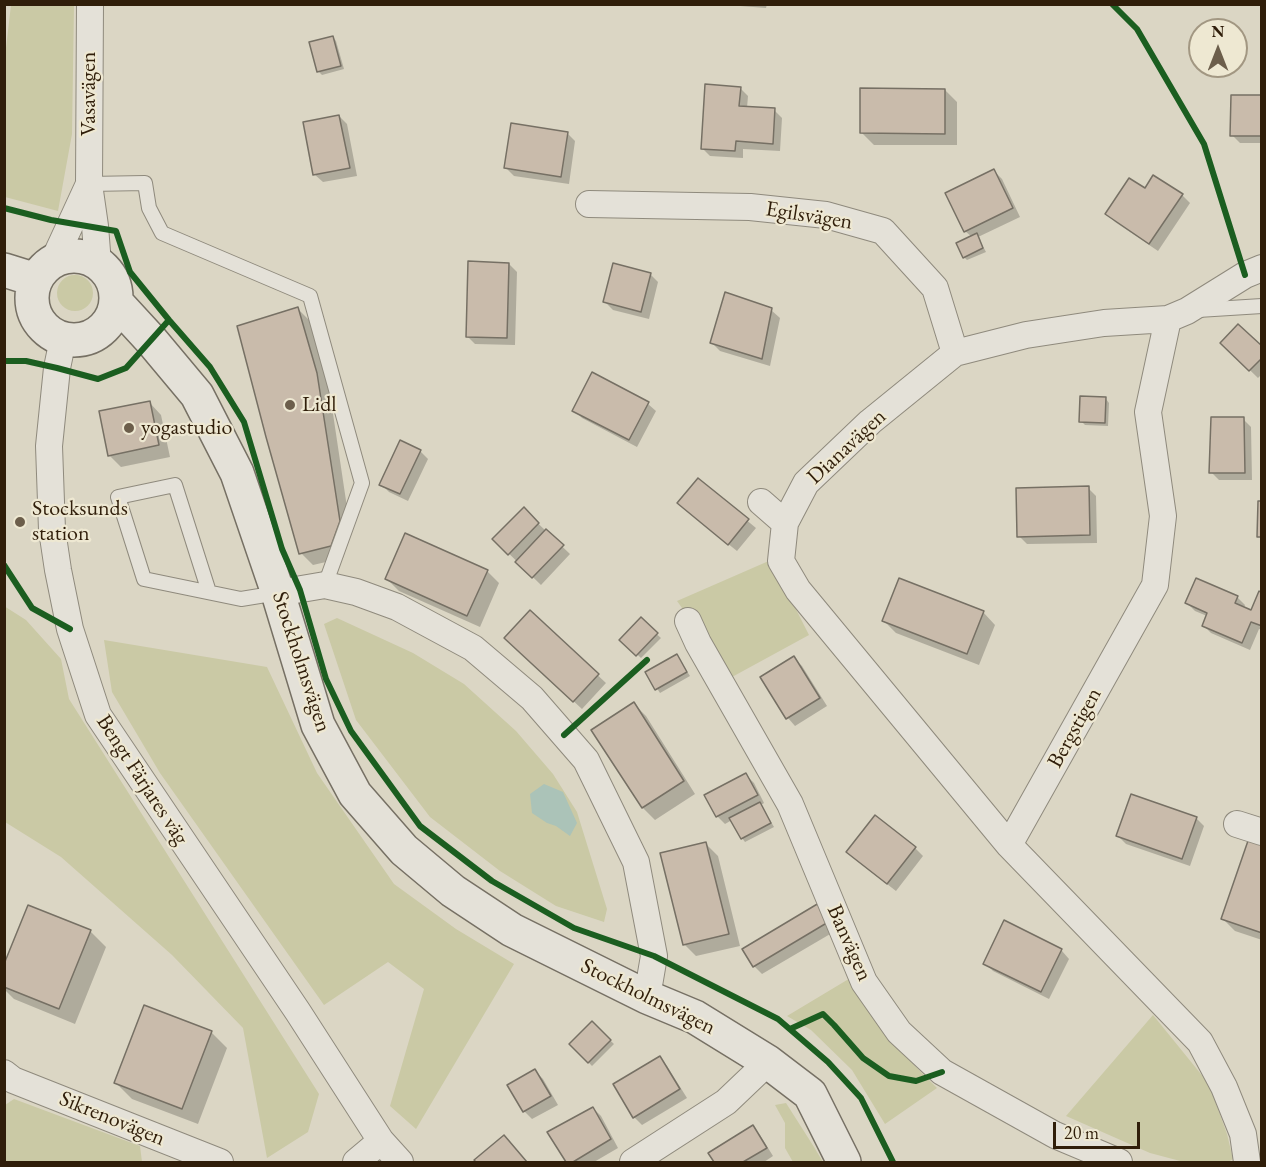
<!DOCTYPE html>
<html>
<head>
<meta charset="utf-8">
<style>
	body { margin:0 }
	#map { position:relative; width:1266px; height:1167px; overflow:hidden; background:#dbd6c4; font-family:"EB Garamond",serif }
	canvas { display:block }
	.frame { position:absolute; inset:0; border:6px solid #301e0a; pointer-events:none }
	.north { position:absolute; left:1188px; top:18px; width:60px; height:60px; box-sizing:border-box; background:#eee8d2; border:2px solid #a29782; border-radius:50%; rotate:0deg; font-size:16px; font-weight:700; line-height:24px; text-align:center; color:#301e0a }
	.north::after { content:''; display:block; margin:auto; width:21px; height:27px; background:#6c5e4b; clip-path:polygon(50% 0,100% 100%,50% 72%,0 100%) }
	.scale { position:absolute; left:1053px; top:1122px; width:87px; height:27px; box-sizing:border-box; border:3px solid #301e0a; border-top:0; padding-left:8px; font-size:18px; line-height:21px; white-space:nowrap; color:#301e0a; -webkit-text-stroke:4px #eee8d2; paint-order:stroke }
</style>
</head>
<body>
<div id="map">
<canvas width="1266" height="1167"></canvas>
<div class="frame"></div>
<div class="north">N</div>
<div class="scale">20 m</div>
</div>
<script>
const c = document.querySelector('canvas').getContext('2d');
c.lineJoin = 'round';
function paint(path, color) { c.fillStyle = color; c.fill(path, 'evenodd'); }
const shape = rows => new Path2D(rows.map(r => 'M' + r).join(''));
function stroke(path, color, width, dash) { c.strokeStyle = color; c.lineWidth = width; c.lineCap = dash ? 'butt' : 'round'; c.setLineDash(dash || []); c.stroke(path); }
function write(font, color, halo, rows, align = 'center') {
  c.font = font + ' "EB Garamond",serif'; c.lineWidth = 4.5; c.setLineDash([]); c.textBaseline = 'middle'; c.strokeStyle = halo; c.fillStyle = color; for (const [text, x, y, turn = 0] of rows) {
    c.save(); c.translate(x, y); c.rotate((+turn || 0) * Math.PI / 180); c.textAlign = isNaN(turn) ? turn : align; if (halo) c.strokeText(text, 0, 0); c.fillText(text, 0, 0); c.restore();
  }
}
const green = shape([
	[11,5,74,5,72,134,58,211,5,197,4,65],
	'57 293a18 18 0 1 1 36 0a18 18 0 1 1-36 0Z',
	[771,560,809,635,732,677,677,601],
	[4,606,26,620,61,659,69,699,319,1094,308,1132,267,1158,243,1028,172,955,61,857,5,822],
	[337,618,413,653,464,684,516,731,553,774,577,812,607,909,604,922,556,906,500,871,430,817,356,720,324,624],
	[104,640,267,667,317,773,394,884,456,929,514,964,416,1129,390,1106,424,989,388,962,324,1005,160,773,112,692],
	[857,974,889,1040,937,1088,885,1124,852,1070,811,1030,787,1016],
	[1153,1015,1209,1084,1227,1134,1233,1159,1228,1162,1184,1162,1150,1153,1066,1116],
	[14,1099,140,1146,142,1162,5,1162,5,1105],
	[786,1103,814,1147,823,1162,793,1162,785,1148,785,1123,775,1105]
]);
const water = shape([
	[544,784,563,792,577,823,570,836,556,826,547,823,532,813,530,794]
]);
const shadow = shape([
	[738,4,767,4,766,8,740,6],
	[333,37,336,41,344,69,322,75,318,71],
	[740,88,748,96,747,108,774,110,782,118,780,151,743,149,743,158,710,156,702,148],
	[945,90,957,102,957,145,874,145,862,133],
	[1262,97,1262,143,1240,143,1232,135],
	[339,116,347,124,357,176,323,182,314,174],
	[567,133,575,141,569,184,514,176,506,168],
	[994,171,1002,179,1020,217,978,237,986,252,967,260,964,257,972,237,965,231],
	[1145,190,1182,195,1190,203,1158,251,1115,222,1107,214],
	[509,264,517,272,515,345,475,344,467,336],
	[650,274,658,282,649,319,613,310,605,302],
	[298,309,310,321,329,387,351,534,343,558,313,565,301,553],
	[771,310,780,318,770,366,720,351,712,343],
	[1222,343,1262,348,1262,374,1258,378],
	[593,374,648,404,656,411,637,447,582,418,574,410],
	[1106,399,1109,403,1108,426,1085,425,1081,421],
	[149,402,161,415,170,457,121,467,109,455],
	[1243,419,1251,427,1252,480,1219,480,1211,472],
	[420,451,428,459,408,501,389,492,381,484],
	[698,480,756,528,737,551,687,511],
	[1088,488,1096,496,1097,543,1027,544,1019,536],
	[524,510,570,554,541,585,494,539],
	[487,571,499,583,480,627,399,591,387,579],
	[1262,594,1262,630,1259,629,1250,650,1211,633,1203,625,1207,616,1195,611,1187,603,1237,597,1245,605,1244,608,1251,612],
	[530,612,606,683,582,709,514,646],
	[983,612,995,625,979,665,896,633,884,621],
	[641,620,661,638,641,658,622,640],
	[677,656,690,676,660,693,647,673],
	[794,658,802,666,827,706,795,726,788,718],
	[634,704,646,716,695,794,655,820,643,808,593,730],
	[746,775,754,783,764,803,761,805,774,827,745,842,742,838,732,820,725,824,717,816],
	[1196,818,1204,826,1190,866,1126,844,1118,836],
	[1262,841,1262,940,1235,931,1223,919],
	[706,844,718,856,740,946,696,956,684,944],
	[915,848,923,856,896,891,856,860,848,852],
	[819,905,837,930,762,974,754,966],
	[1005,922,1062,951,1069,959,1049,999,993,971,985,963],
	[90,931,106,947,75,1024,14,999,4,989,4,968],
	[592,1023,614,1044,592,1066,571,1044],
	[211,1032,227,1048,198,1124,132,1099,116,1083],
	[659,1058,667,1066,687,1098,642,1125,634,1117],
	[535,1071,543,1079,558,1105,532,1119,524,1111],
	[593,1108,601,1116,618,1148,594,1162,567,1162,549,1132],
	[752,1127,760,1135,773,1156,764,1162,715,1162,710,1153],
	[504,1137,527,1162,478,1162,476,1160]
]);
const building = shape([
	[333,36,341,66,317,72,309,42,333,36],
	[705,84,741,87,739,106,775,108,773,144,736,141,735,151,701,149,705,84],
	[860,88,945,89,945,134,860,133,860,88],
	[1231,95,1262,95,1262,136,1230,136,1231,95],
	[339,115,350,168,313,175,303,122,339,115],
	[511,123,568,132,561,177,504,168,511,123],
	[994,169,1013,208,964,232,945,193,994,169],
	[1153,175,1183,194,1149,244,1105,214,1129,178,1145,188,1153,175],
	[977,233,983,248,963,258,956,243,977,233],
	[468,261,509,263,507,338,466,337,468,261],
	[613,263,651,273,641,312,603,302,613,263],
	[725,292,772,308,762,359,710,343,725,292],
	[298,307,317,373,340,521,331,546,299,554,266,437,237,326,298,307],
	[1238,324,1262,346,1262,358,1249,371,1220,343,1238,324],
	[592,372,649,402,629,440,572,411,592,372],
	[1080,396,1106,397,1105,423,1079,422,1080,396],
	[150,401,159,445,108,456,99,411,150,401],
	[1211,417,1244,417,1245,473,1209,473,1211,417],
	[400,440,421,450,400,494,379,485,400,440],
	[698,478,749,519,728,545,677,503,698,478],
	[1089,486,1090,535,1017,537,1016,488,1089,486],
	[1258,501,1262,501,1262,537,1257,537,1258,501],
	[524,507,539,523,508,555,492,539,524,507],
	[546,529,564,545,532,578,515,562,546,529],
	[405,533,488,570,467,616,385,579,405,533],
	[899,578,984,611,967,654,882,621,899,578],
	[1196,578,1238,596,1235,603,1251,610,1259,591,1262,593,1262,626,1251,622,1242,643,1202,626,1207,613,1185,603,1196,578],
	[530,610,599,674,573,702,504,638,530,610],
	[641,617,658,633,636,656,619,640,641,617],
	[677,654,687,672,655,690,645,672,677,654],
	[794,656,820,698,786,719,760,677,794,656],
	[634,702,684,781,642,808,591,730,634,702],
	[746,773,758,795,716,817,704,795,746,773],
	[1131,794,1197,817,1182,859,1116,836,1131,794],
	[760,802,771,823,741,839,729,818,760,802],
	[875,815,916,847,887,884,846,852,875,815],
	[1250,835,1262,839,1262,933,1221,919,1250,835],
	[706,842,729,934,683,945,660,853,706,842],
	[819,903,830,921,753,967,742,949,819,903],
	[28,905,91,930,59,1009,4,987,4,964,28,905],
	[1004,920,1062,949,1041,992,983,964,1004,920],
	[144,1005,212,1031,182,1109,114,1083,144,1005],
	[592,1021,611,1040,588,1063,569,1044,592,1021],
	[660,1056,680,1089,633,1118,613,1084,660,1056],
	[535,1069,551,1096,523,1112,507,1085,535,1069],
	[593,1107,611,1139,573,1162,566,1162,547,1132,593,1107],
	[753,1125,767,1148,743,1162,714,1162,708,1153,753,1125],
	[504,1135,527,1162,476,1162,474,1160,504,1135]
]);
const lane = shape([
	[89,184,145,183,149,208,162,233,310,296,362,483,325,585],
	[1198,310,1262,306],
	[209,592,175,485,118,497,144,579,241,599,278,593]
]);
const street = shape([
	[90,4,89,184,95,226,98,264],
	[589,204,750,207,826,215,883,231,935,288,955,353],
	[53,262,89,184],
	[1168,319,1104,323,1026,335,955,353,870,422,806,483,785,523,781,561,798,590,1009,845,1200,1042,1224,1087,1243,1134,1247,1162],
	[63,339,57,368,49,446,52,530,58,570,70,629,98,715,298,1012,381,1141,400,1162],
	[761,502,785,523],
	[278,593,325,585,356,592,397,607,473,648,532,698,586,760,636,862,654,956,647,997],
	[688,621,698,643,790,804,864,982,899,1032,942,1072,1055,1135,1119,1162],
	[1237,824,1262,832],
	[1009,845,1155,585,1163,516,1148,412,1168,319,1187,311,1245,275,1262,268],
	[4,1073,13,1080,220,1162],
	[356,1162,381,1141],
	[633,1162,726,1102,768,1062]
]);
const secondary = shape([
	'32 298a42 42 0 1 1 84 0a42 42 0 1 1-84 0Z',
	[4,270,36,280],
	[116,302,151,340,197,395,237,473,278,593,318,725,355,794,404,850,453,891,512,930,647,997,695,1017,768,1062,810,1094,844,1162]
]);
const cycleway = shape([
	[1112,4,1137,29,1204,144,1245,275],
	[4,208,51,220,116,231,130,272,169,320,210,367,244,422,282,549,300,590,326,679,351,731,420,826,492,881,574,928,654,956,778,1019,828,1062,861,1098,893,1162],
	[4,361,26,361,57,368,98,379,126,368,169,320],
	[4,565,32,608,70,629],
	[564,735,647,660],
	[790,1029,823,1014,834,1025,863,1058,889,1076,916,1081,942,1072]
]);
const markers = [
	[290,405,6,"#6c5e4b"],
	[129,428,6,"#6c5e4b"],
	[20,522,6,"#6c5e4b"]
];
const streetNames = [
	["Vasavägen",89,94,-90],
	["Egilsvägen",809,216,9],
	["Dianavägen",847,447,-43],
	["Stockholmsvägen",301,662,72],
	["Bergstigen",1075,728,-61],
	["Bengt Färjares väg",142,780,57],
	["Banvägen",849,943,66],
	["Stockholmsvägen",648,997,26],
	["Sikrenovägen",112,1119,22]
];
const poiNames = [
	["Lidl",302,405],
	["yogastudio",141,428],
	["Stocksunds",32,509],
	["station",32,534]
];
paint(green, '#cac9a5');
paint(water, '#abc3b8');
paint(shadow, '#0003');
paint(building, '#c9bbab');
stroke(building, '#767064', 1.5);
stroke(lane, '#8f8a7d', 16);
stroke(street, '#8f8a7d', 28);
stroke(secondary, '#767064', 36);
stroke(lane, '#e4e1d8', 14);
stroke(street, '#e4e1d8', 26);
stroke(secondary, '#e4e1d8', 33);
stroke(cycleway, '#1b5e20', 6);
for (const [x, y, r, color] of markers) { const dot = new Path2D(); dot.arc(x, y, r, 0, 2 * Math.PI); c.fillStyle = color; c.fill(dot); stroke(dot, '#eee8d2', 2); }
write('22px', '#301e0a', '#eee8d2', streetNames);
write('22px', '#301e0a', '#eee8d2', poiNames, 'left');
</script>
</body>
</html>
